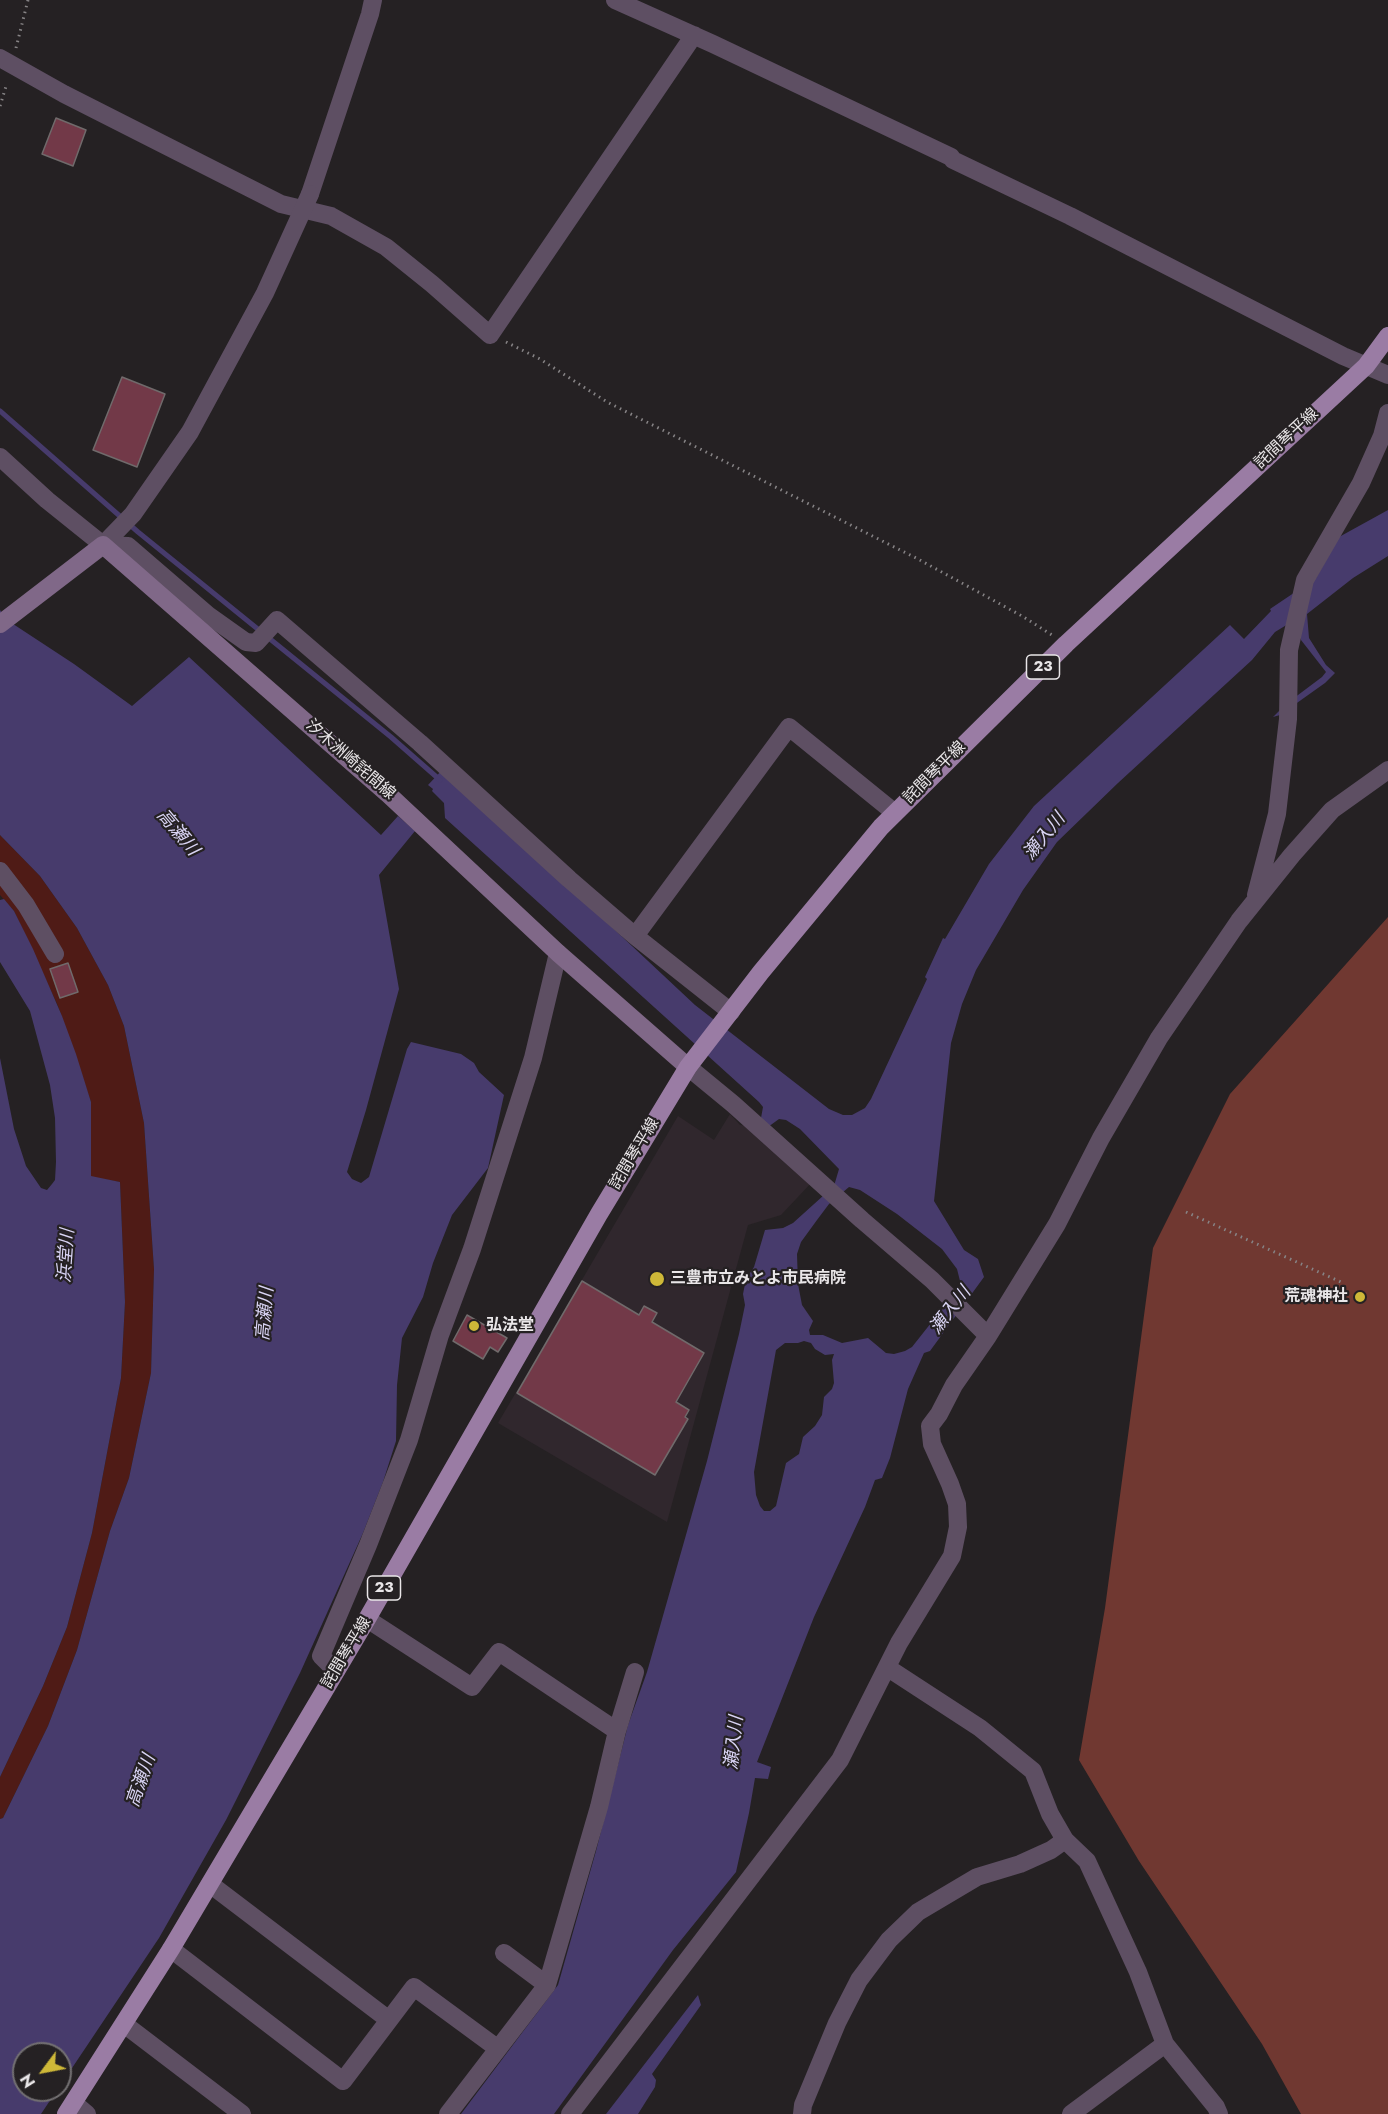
<!DOCTYPE html>
<html>
<head>
<meta charset="utf-8">
<style>
	body { margin:0 }
	#map { position:relative; width:1388px; height:2114px; overflow:hidden; background:#252123; font-family:Jost,sans-serif }
	canvas { display:block }
	.north { position:absolute; left:12px; top:2042px; width:60px; height:60px; box-sizing:border-box; background:#252123; border:2px solid #737072; border-radius:50%; rotate:238deg; font-size:16px; font-weight:700; line-height:24px; text-align:center; color:#e9e6e8 }
	.north::after { content:''; display:block; margin:auto; width:21px; height:27px; background:#ceb838; clip-path:polygon(50% 0,100% 100%,50% 72%,0 100%) }
</style>
</head>
<body>
<div id="map">
<canvas width="1388" height="2114"></canvas>
<div class="north">N</div>
</div>
<script>
const c = document.querySelector('canvas').getContext('2d');
c.lineJoin = 'round';
function paint(path, color) { c.fillStyle = color; c.fill(path, 'evenodd'); }
const shape = rows => new Path2D(rows.map(r => 'M' + r).join(''));
function stroke(path, color, width, dash) { c.strokeStyle = color; c.lineWidth = width; c.lineCap = dash ? 'butt' : 'round'; c.setLineDash(dash || []); c.stroke(path); }
function write(font, color, halo, rows, align = 'center') {
  c.font = font + ' Jost,"Noto Sans JP",sans-serif'; c.lineWidth = 4.5; c.setLineDash([]); c.textBaseline = 'middle'; c.strokeStyle = halo; c.fillStyle = color; for (const [text, x, y, turn = 0] of rows) {
    c.save(); c.translate(x, y); c.rotate((+turn || 0) * Math.PI / 180); c.textAlign = isNaN(turn) ? turn : align; if (halo) c.strokeText(text, 0, 0); c.fillText(text, 0, 0); c.restore();
  }
}
const built = shape([
	[730,1114,740,1125,751,1126,813,1181,781,1215,748,1225,667,1522,498,1423,678,1116,714,1140]
]);
const green = shape([
	[0,835,40,876,77,928,108,985,124,1026,144,1123,154,1269,151,1373,129,1478,110,1531,77,1650,48,1726,3,1818,0,1819,0,1777,43,1686,67,1627,92,1533,121,1378,125,1302,120,1182,91,1177,91,1102,58,1006,14,911,0,895]
]);
const forest = shape([
	[1388,917,1388,2114,1301,2114,1262,2044,1139,1861,1079,1760,1105,1608,1153,1248,1230,1094]
]);
const water = shape([
	[1388,510,1388,556,1353,578,1307,614,1309,638,1326,665,1335,673,1325,683,1280,715,1273,717,1286,704,1322,677,1326,672,1301,640,1298,618,1275,632,1252,660,1118,783,1057,842,1023,890,976,970,962,1004,951,1043,934,1201,964,1250,978,1259,984,1277,930,1351,924,1353,908,1389,890,1458,882,1478,875,1480,865,1507,814,1617,757,1762,771,1767,768,1779,755,1778,749,1813,736,1872,673,1950,554,2114,461,2114,558,1985,596,1851,628,1725,647,1672,707,1461,739,1334,745,1305,743,1294,746,1279,754,1267,765,1230,783,1228,793,1223,834,1186,839,1169,800,1129,786,1120,779,1119,768,1127,761,1118,763,1107,759,1102,445,818,444,803,432,791,433,789,428,785,443,769,695,1005,829,1109,843,1115,852,1115,865,1108,871,1099,927,979,925,977,943,938,945,939,989,864,1034,806,1230,625,1244,639,1271,611,1270,609,1316,578,1339,537],
	[849,1187,860,1190,897,1214,942,1249,957,1269,961,1285,912,1347,905,1351,894,1354,886,1353,868,1338,842,1343,823,1335,810,1335,809,1330,813,1321,802,1305,798,1284,797,1254,801,1242,817,1220,829,1204],
	[804,1341,811,1343,815,1349,825,1355,834,1354,832,1360,834,1383,832,1389,824,1397,822,1415,815,1426,803,1437,799,1454,786,1463,776,1506,770,1511,764,1511,760,1506,756,1495,754,1472,776,1350,785,1343,798,1343],
	[0,610,7,620,74,664,132,706,189,657,381,835,398,816,415,831,379,875,399,989,366,1110,347,1172,352,1179,361,1183,369,1177,407,1049,411,1042,461,1054,474,1063,479,1072,504,1095,488,1168,452,1215,433,1263,423,1297,402,1338,397,1385,396,1441,383,1482,363,1533,300,1673,226,1820,159,1938,60,2086,60,2054,24,2054,24,2090,57,2090,41,2114,0,2114,0,1819,3,1818,48,1726,77,1650,110,1531,129,1478,151,1373,154,1269,144,1123,124,1026,108,985,77,928,40,876,0,835],
	[4,899,14,911,33,949,62,1016,76,1054,91,1102,91,1176,120,1182,125,1302,121,1378,92,1533,67,1627,43,1686,0,1777,0,1058,14,1129,26,1166,41,1188,47,1190,52,1184,55,1180,56,1162,55,1118,50,1085,30,1011,0,962,0,900],
	[698,1995,701,2005,652,2074,656,2080,655,2087,638,2114,606,2114]
]);
const stream = shape([
	[0,411,138,532,391,737,440,780]
]);
const building = shape([
	[56,118,86,130,73,166,42,154,56,118],
	[122,377,165,394,137,467,93,450,122,377],
	[68,963,78,992,60,998,50,969,68,963],
	[582,1281,639,1315,644,1306,657,1313,652,1322,704,1353,676,1402,689,1410,685,1417,688,1419,655,1475,517,1393,582,1281],
	[467,1315,507,1338,498,1352,490,1347,483,1359,453,1341,467,1315]
]);
const path = shape([
	[16,48,28,0],
	[0,106,7,83],
	[506,342,540,359,607,402,918,559,1022,616,1052,635],
	[1186,1212,1341,1282]
]);
const minor = shape([
	[615,0,713,44,951,157,953,160,1070,216,1343,356,1388,375],
	[0,58,64,94,281,204,331,216,386,247,432,284,490,335,694,35],
	[310,194,370,14,373,0],
	[0,457,47,500,103,545,128,546,208,615,246,642,256,643,277,620,420,743,569,879,635,936],
	[0,871,26,905,55,954],
	[1256,895,1277,814,1288,719,1289,650,1305,580,1361,483,1382,436,1388,413],
	[731,1012,635,936,789,727,895,813],
	[688,1067,733,1104,862,1220,932,1280,988,1336],
	[367,1619,472,1687,499,1652,617,1731,599,1807,547,1985,448,2114],
	[888,1668,980,1728,1033,1771,1050,1814,1065,1840,1087,1861,1138,1972,1165,2044,1216,2107,1219,2114],
	[336,1671,321,1656,368,1545,409,1440,440,1335,472,1249,533,1058,558,953],
	[617,1731,635,1672],
	[210,1884,389,2020],
	[171,1949,343,2081,414,1987,497,2048],
	[504,1953,547,1985],
	[124,2024,242,2114],
	[74,2103,87,2114],
	[570,2114,840,1760,899,1643,952,1556,958,1527,957,1504,950,1484,932,1444,930,1426,939,1414,954,1385,988,1336,1057,1224,1101,1138,1159,1038,1239,921,1292,855,1332,810,1388,770],
	[802,2114,803,2105,837,2023,859,1980,889,1940,918,1912,977,1877,1020,1864,1051,1850,1065,1840],
	[1071,2114,1165,2044]
]);
const tertiary = shape([
	[103,545,133,514,190,432,265,293,310,194]
]);
const secondary = shape([
	[0,624,103,545,388,794,558,953,688,1067]
]);
const primary = shape([
	[66,2114,171,1949,367,1619,599,1214,688,1067,761,972,881,827,1066,644,1366,366,1388,336]
]);
const markers = [
	[657,1279,8,"#ceb838"],
	[1360,1297,6,"#ceb838"],
	[474,1326,6,"#ceb838"]
];
const shields = [
	[1043,667,33],
	[384,1588,33]
];
const shieldNames = [
	["23",1043,667],
	["23",384,1588]
];
const streetNames = [
	["詫間琴平線",1287,439,-43],
	["汐木洲崎詫間線",350,760,41],
	["詫間琴平線",935,773,-45],
	["詫間琴平線",635,1154,-59],
	["詫間琴平線",347,1653,-59]
];
const poiNames = [
	["三豊市立みとよ市民病院",670,1279],
	["荒魂神社",1348,1297,"right"],
	["弘法堂",486,1326]
];
const waterNames = [
	["高瀬川",177,833,50],
	["瀬入川",1045,837,-51],
	["浜堂川",67,1256,-86],
	["瀬入川",951,1311,-52],
	["高瀬川",266,1314,-85],
	["瀬入川",735,1743,-84],
	["高瀬川",142,1781,-71]
];
paint(built, '#30272d');
paint(green, '#4f1b16');
paint(forest, '#703831');
paint(water, '#473b6c');
stroke(stream, '#473b6c', 5);
paint(building, '#723948');
stroke(building, '#706a6b', 1.5);
stroke(path, '#878486', 3, [1.5, 4.5]);
stroke(minor, '#5e4f63', 18);
stroke(tertiary, '#5e4f63', 18);
stroke(secondary, '#806888', 18);
stroke(primary, '#9a7ca4', 18);
for (const [x, y, r, color] of markers) { const dot = new Path2D(); dot.arc(x, y, r, 0, 2 * Math.PI); c.fillStyle = color; c.fill(dot); stroke(dot, '#252123', 2); }
for (const [x, y, w] of shields) { const box = new Path2D(); box.roundRect(x - w / 2, y - 12, w, 24, 4.5); c.fillStyle = '#252123'; c.fill(box); stroke(box, '#e9e6e8', 1.5); }
write('bold 15px', '#e9e6e8', null, shieldNames);
write('16px', '#e9e6e8', '#252123', streetNames);
write('bold 16px', '#e9e6e8', '#252123', poiNames, 'left');
write('italic 18px', '#d9d4f4', '#252123', waterNames);
</script>
</body>
</html>
